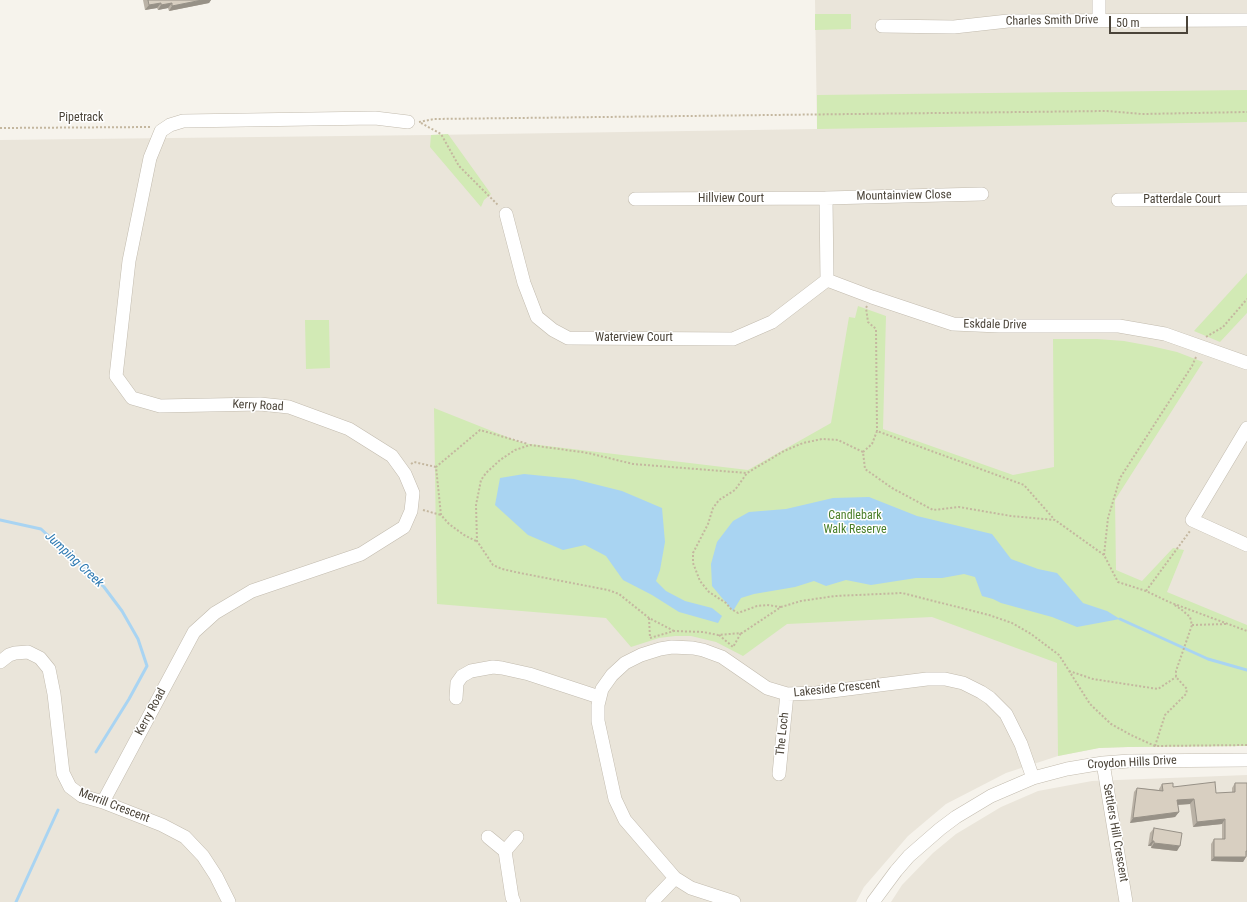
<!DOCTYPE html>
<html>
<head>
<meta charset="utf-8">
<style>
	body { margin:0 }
	#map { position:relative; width:1247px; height:902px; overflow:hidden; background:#f6f3ec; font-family:"Roboto Condensed",sans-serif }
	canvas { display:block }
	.scale { position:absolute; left:1109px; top:16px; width:79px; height:18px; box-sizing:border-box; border:2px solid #4b4439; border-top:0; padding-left:5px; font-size:12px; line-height:14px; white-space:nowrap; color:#4b4439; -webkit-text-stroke:3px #fff; paint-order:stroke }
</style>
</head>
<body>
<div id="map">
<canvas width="1247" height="902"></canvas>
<div class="scale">50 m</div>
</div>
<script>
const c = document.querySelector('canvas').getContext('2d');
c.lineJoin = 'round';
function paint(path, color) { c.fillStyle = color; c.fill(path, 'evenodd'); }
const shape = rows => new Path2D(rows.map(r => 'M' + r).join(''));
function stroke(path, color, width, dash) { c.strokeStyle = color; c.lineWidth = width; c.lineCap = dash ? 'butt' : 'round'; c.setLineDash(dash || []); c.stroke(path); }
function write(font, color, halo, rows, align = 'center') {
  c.font = font + ' "Roboto Condensed",sans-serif'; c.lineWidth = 3; c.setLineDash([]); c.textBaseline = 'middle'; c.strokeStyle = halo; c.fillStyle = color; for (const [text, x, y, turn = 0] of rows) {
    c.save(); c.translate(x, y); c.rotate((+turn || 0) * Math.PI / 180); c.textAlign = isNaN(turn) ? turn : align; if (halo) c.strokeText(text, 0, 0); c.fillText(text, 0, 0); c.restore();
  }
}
const residential = shape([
	[815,0,1247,0,1247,746,1128,747,1099,748,1058,756,1006,773,946,804,908,836,864,887,856,902,0,902,0,140,430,135,817,129],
	[1247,775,1247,902,891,902,902,885,933,853,956,834,1001,807,1038,791,1092,781]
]);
const green = shape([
	[815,14,851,14,851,29,815,30],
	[1247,90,1247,122,817,129,817,95],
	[448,134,491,194,484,200,481,207,430,147,431,135],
	[1247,273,1247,313,1220,342,1194,331],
	[858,306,886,316,883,429,1013,475,1054,467,1053,339,1097,339,1124,341,1151,346,1177,352,1203,362,1115,500,1116,570,1142,581,1173,548,1184,550,1167,592,1247,625,1247,746,1128,747,1099,748,1058,756,1057,663,932,617,787,624,743,656,716,642,691,636,675,636,659,638,631,647,606,618,437,604,434,408,522,443,748,470,831,423,849,317,855,318],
	[305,320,329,320,330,368,306,369]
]);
const water = shape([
	[524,474,574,479,622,491,662,508,665,542,660,570,656,581,666,591,685,601,712,608,722,616,718,623,679,612,652,595,623,580,606,556,585,545,563,550,528,535,495,505,500,478],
	[869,497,917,516,992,534,1011,559,1038,569,1057,573,1083,603,1107,611,1120,619,1077,627,1052,617,1001,603,993,599,982,596,975,577,964,574,942,578,916,578,871,585,846,580,826,586,814,581,795,587,754,594,741,598,733,611,712,586,711,564,717,542,733,521,749,512,786,509,833,498]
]);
const stream = shape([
	[0,520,41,529,104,587,122,611,138,639,147,666,129,699,96,752],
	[1120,619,1208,659,1247,670],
	[16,902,58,810]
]);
const path = shape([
	[419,122,434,119,1107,111,1142,114,1247,112],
	[421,123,441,134,459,166,499,206],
	[0,128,151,127],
	[867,306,866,308,868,322,876,329,877,431],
	[1206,337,1223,327,1247,299],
	[863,452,872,444,877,431,1024,485,1054,519],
	[411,464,414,462,436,467],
	[423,510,441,515],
	[476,541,464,535,449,524,441,515,436,467,480,430,528,444],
	[1104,555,1108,518,1120,478,1192,366,1196,357],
	[1146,591,1190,531],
	[781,607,767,605,757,606,738,613,731,609,726,603,709,592,700,581,693,563,693,553,708,524,713,508,719,500,735,490,747,473,784,451,803,443,822,439,838,440,863,452,865,469,892,488,933,510,959,507,1011,516,1055,520,1104,555,1118,582,1146,591,1169,602,1247,631],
	[649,618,650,638],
	[1192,625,1227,624],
	[674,631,649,618,619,594,608,590,520,573,502,569,493,565,477,541,476,505,481,480,486,473,500,460,515,450,530,445,588,453,633,464,747,473],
	[719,635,733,647,741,633],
	[650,638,674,631,703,632,718,635,742,633,781,607,801,601,835,596,902,593,989,615,1012,623,1031,634,1059,655,1090,704,1111,724,1131,735,1155,746,1247,745],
	[1069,671,1093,679,1158,689,1176,677],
	[1155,746,1165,715,1186,694,1187,689,1176,677,1176,671,1192,625,1190,617,1182,610,1173,604]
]);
const minor = shape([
	[1099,0,1099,21],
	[882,26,954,27,1008,21,1247,20],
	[826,198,827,280,872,297,953,324,999,326,1119,326,1165,334,1247,363],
	[635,199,826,198,982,194],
	[1118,200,1247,199],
	[506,214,524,283,537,317,553,330,568,338,733,339,772,322,827,280],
	[1247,428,1192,520,1247,545],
	[0,662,9,655,15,653,28,652,40,658,49,669,54,694,63,773,70,787,82,796,103,802,162,825,185,837,203,856,216,876,229,902],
	[456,698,457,683,462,676,471,671,493,667,502,668,529,674,599,697],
	[1103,763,1126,902],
	[779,774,787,694],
	[103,802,194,632,215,613,252,591,361,554,404,527,411,511,413,493,405,474,392,456,349,429,289,407,260,404,160,406,132,398,116,376,129,261,150,158,161,131,170,125,183,121,375,118,408,122],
	[488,837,505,851,517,837],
	[505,851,512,897,514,902],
	[652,902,675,878],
	[734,902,691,888,675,878,625,820,615,799,598,721,598,705,602,689,612,675,625,663,641,655,660,649,672,647,693,648,703,650,722,657,767,688,787,694,816,693,927,679,945,679,963,683,981,692,990,698,1006,714,1021,744,1033,778],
	[873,902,896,871,909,856,940,829,956,817,991,796,1033,778,1067,769,1103,763,1129,761,1247,760]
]);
const wall = shape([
	[143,0,211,0,209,3,169,11,168,8,158,10,157,8,145,10],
	[1235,783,1247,783,1247,855,1243,862,1211,861,1211,844,1214,839,1222,839,1222,824,1193,827,1190,804,1178,805,1179,812,1175,817,1130,823,1134,792,1137,788,1159,790,1159,789,1162,784,1173,787,1216,793,1232,793,1232,788],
	[1154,828,1177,851,1151,848,1151,846,1148,846,1150,833]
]);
const shadedWall = shape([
	[202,0,211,0,209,3,169,11,172,6],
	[161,3,157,8,145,10,149,5],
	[172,3,168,8,158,10,161,5],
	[1194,799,1190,804,1174,805,1177,800],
	[1179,812,1175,817,1130,823,1133,818],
	[1225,819,1222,824,1193,827,1197,822],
	[1152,841,1154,841,1151,846,1148,846],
	[1154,843,1180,846,1177,851,1151,848],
	[1214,857,1246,857,1243,862,1211,861]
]);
const building = shape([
	[148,0,202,0,172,6,172,3,161,5,161,3,149,5,148,0],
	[1215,782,1216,793,1235,792,1235,783,1247,783,1247,851,1246,851,1246,857,1214,857,1214,839,1225,839,1225,819,1197,822,1194,799,1177,800,1179,812,1133,818,1137,788,1163,791,1162,784,1173,783,1173,787,1215,782],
	[1154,828,1182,833,1180,846,1154,843,1154,841,1152,841,1154,828]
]);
const streetNames = [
	["Charles Smith Drive",1052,21,-1],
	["Pipetrack",81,118],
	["Mountainview Close",904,196,-1],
	["Hillview Court",731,199],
	["Patterdale Court",1182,200],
	["Eskdale Drive",995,325,1],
	["Waterview Court",634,338],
	["Kerry Road",258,406,3],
	["Lakeside Crescent",837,689,-6],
	["Kerry Road",151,712,-62],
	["The Loch",783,734,-84],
	["Croydon Hills Drive",1132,763,-3],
	["Merrill Crescent",114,806,21],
	["Settlers Hill Crescent",1115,833,80]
];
const parkNames = [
	["Candlebark",855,516],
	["Walk Reserve",855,530]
];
const waterNames = [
	["Jumping Creek",74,560,43]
];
paint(residential, '#eae5da');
paint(green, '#d2eab5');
paint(water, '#a9d4f2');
stroke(stream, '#a9d4f2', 3);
stroke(minor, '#c2bbae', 14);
stroke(path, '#c4b79f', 2, [2, 2]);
stroke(minor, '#fff', 13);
paint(wall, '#bab2a6');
paint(shadedWall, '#979187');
paint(building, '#d8cfc1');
stroke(building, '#979187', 1);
write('12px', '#4b4439', '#fff', streetNames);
write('12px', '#4a7f2a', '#fff', parkNames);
write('italic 13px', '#2e7ab2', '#fff', waterNames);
</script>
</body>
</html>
